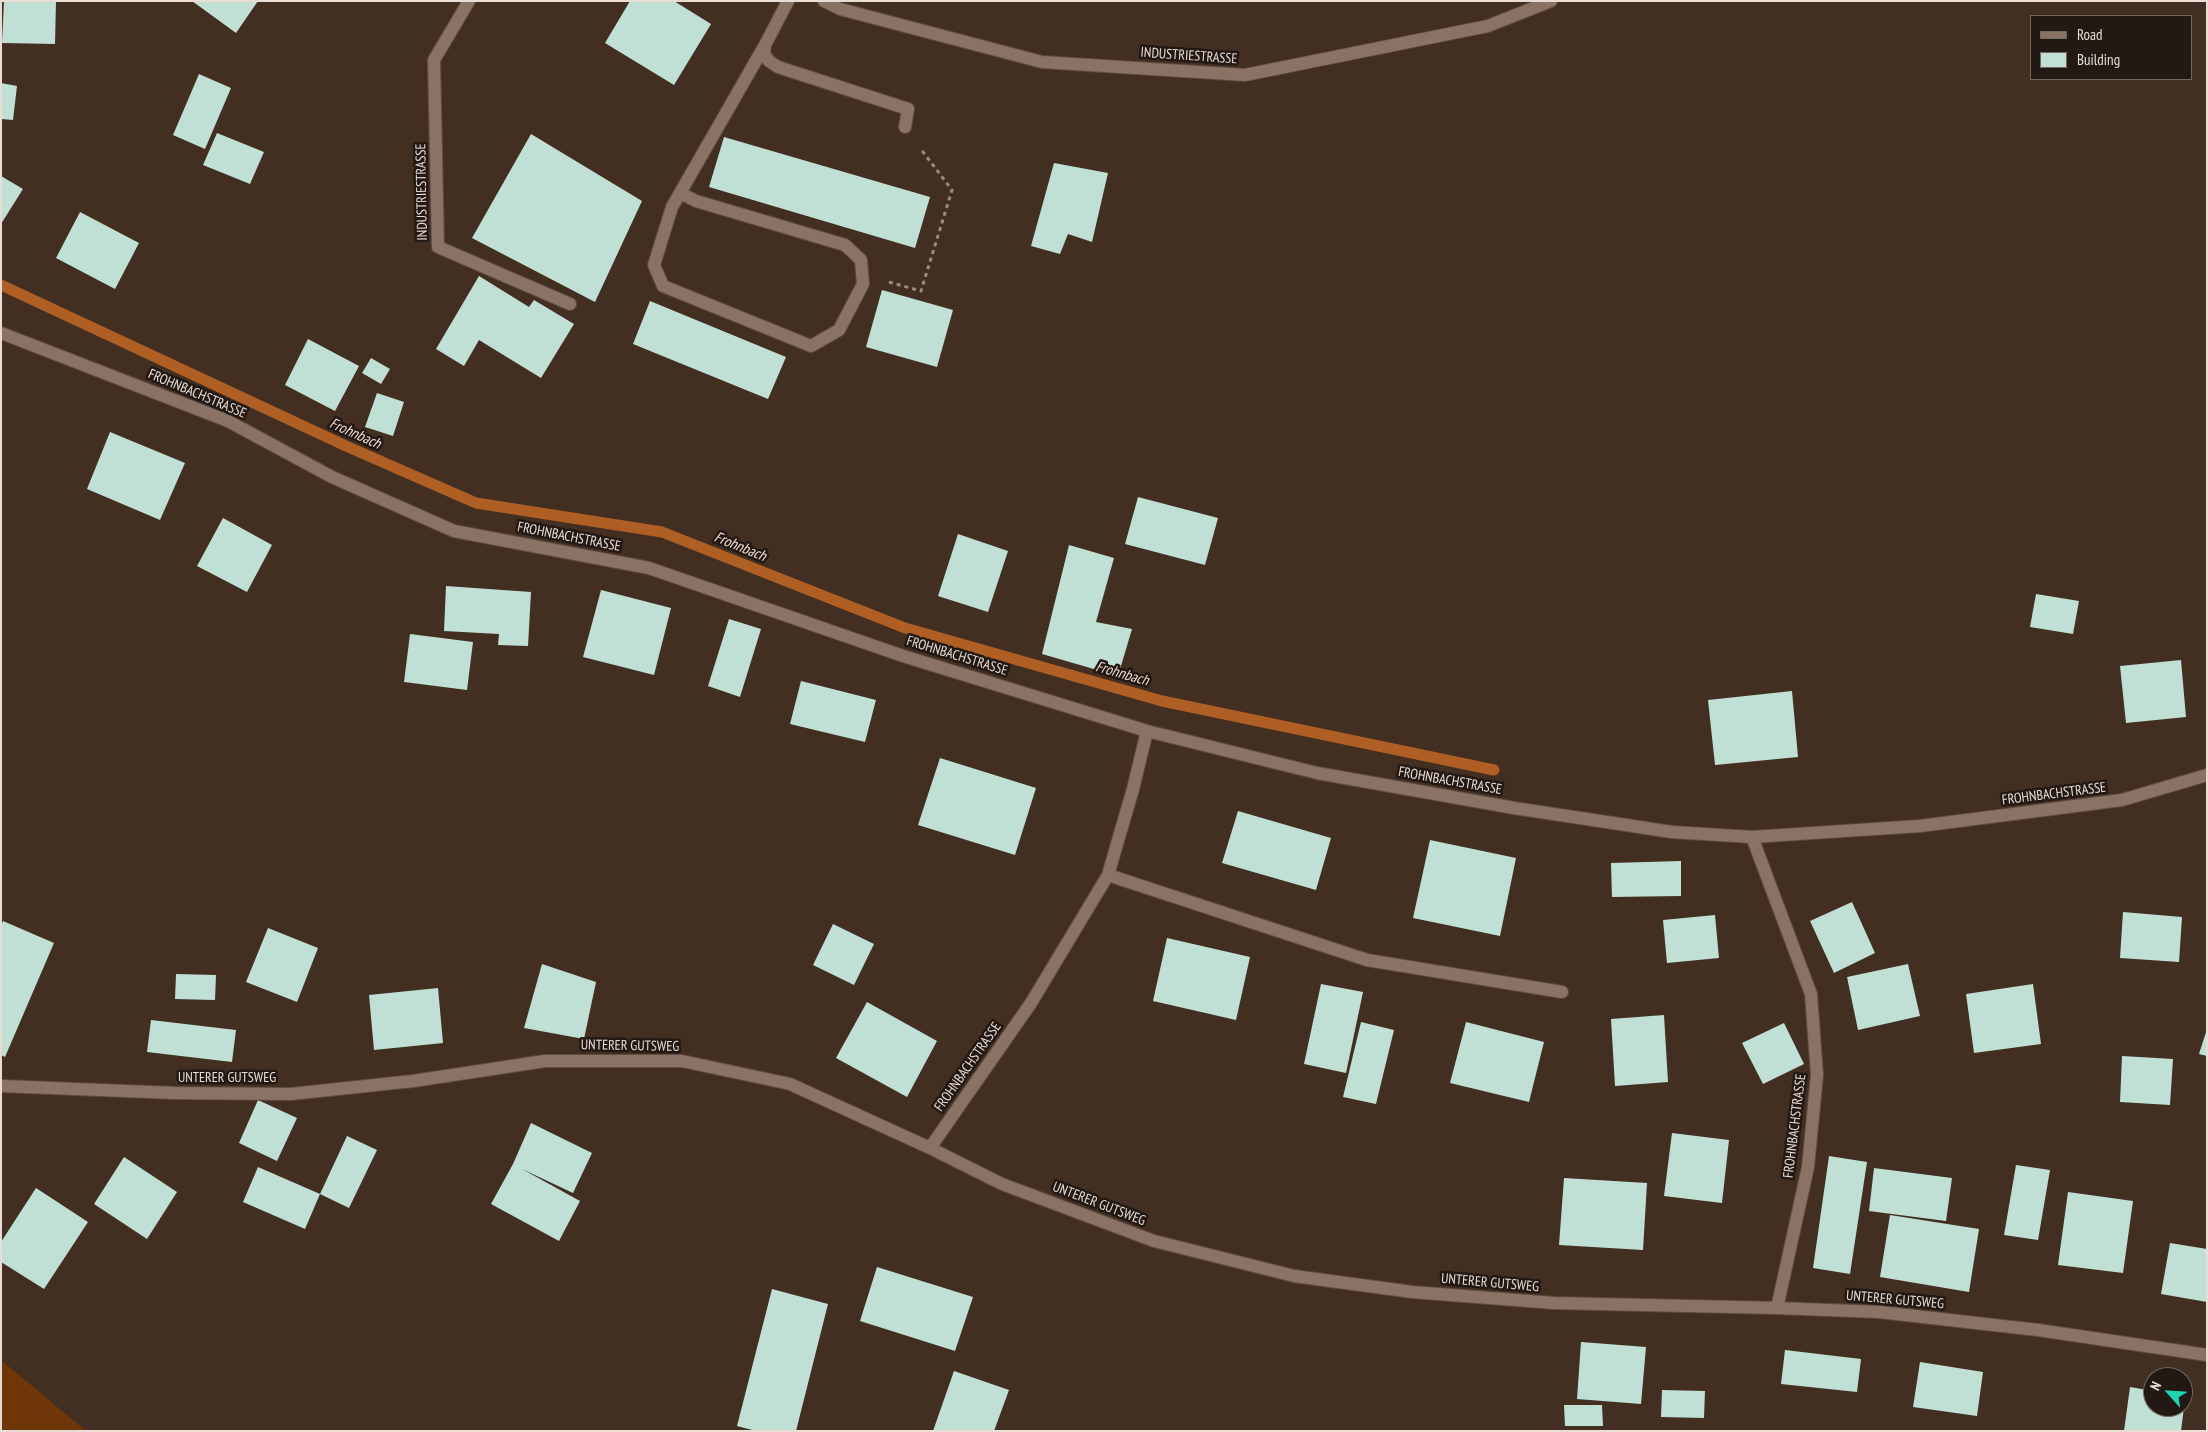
<!DOCTYPE html>
<html>
<head>
<meta charset="utf-8">
<style>
	body { margin:0 }
	#map { position:relative; width:2208px; height:1432px; overflow:hidden; background:#432f22; font-family:"PT Sans Narrow",sans-serif }
	canvas { display:block }
	.frame { position:absolute; inset:0; border:2px solid #e9dcd4; pointer-events:none }
	.legend { position:absolute; left:2030px; top:15px; width:162px; height:65px; box-sizing:border-box; background:#221914; border:1px solid #726761; margin:0; padding:6px 9px; list-style:none; font-size:15px; color:#e9dcd4 }
	.legend li { display:flex; align-items:center; gap:10px; height:25px }
	.legend b { width:25px; border:1px solid #726761 }
	.north { position:absolute; left:2143px; top:1367px; width:50px; height:50px; box-sizing:border-box; background:#221914; border:1px solid #726761; border-radius:50%; rotate:296deg; font-size:14px; font-weight:700; line-height:20px; text-align:center; color:#e9dcd4 }
	.north::after { content:''; display:block; margin:auto; width:18px; height:22px; background:#1dd5b1; clip-path:polygon(50% 0,100% 100%,50% 72%,0 100%) }
</style>
</head>
<body>
<div id="map">
<canvas width="2208" height="1432"></canvas>
<div class="frame"></div>
<ul class="legend">
<li><b style="height:6px;background:#8a7364"></b>Road</li>
<li><b style="height:14px;background:#c0e0d6"></b>Building</li>
</ul>
<div class="north">N</div>
</div>
<script>
const c = document.querySelector('canvas').getContext('2d');
c.lineJoin = 'round';
function paint(path, color) { c.fillStyle = color; c.fill(path, 'evenodd'); }
const shape = rows => new Path2D(rows.map(r => 'M' + r).join(''));
function stroke(path, color, width, dash) { c.strokeStyle = color; c.lineWidth = width; c.lineCap = dash ? 'butt' : 'round'; c.setLineDash(dash || []); c.stroke(path); }
function write(font, color, halo, rows, align = 'center') {
  c.font = font + ' "PT Sans Narrow",sans-serif'; c.lineWidth = 5; c.setLineDash([]); c.textBaseline = 'middle'; c.strokeStyle = halo; c.fillStyle = color; for (const [text, x, y, turn = 0] of rows) {
    c.save(); c.translate(x, y); c.rotate((+turn || 0) * Math.PI / 180); c.textAlign = isNaN(turn) ? turn : align; if (halo) c.strokeText(text, 0, 0); c.fillText(text, 0, 0); c.restore();
  }
}
const green = shape([
	[1,1360,86,1431,1,1431]
]);
const stream = shape([
	[1,285,346,446,476,503,662,532,905,628,1162,701,1494,770]
]);
const building = shape([
	[4,1,56,1,55,44,2,43],
	[192,1,258,1,236,33],
	[630,1,674,1,711,24,674,85,605,43],
	[199,74,231,88,205,149,173,135],
	[1,83,17,86,13,120,1,119],
	[217,133,264,152,250,184,203,165],
	[531,134,642,201,595,302,472,238],
	[724,137,930,197,915,248,709,187],
	[1054,163,1108,173,1092,242,1068,234,1060,254,1031,246],
	[1,176,23,189,1,224],
	[80,212,139,243,115,289,56,258],
	[479,276,529,307,534,300,574,324,541,378,479,340,464,366,436,349],
	[882,290,953,310,937,367,866,347],
	[650,301,786,357,768,399,633,344],
	[308,339,359,366,335,411,285,385],
	[371,358,390,369,381,384,362,373],
	[377,393,404,402,393,436,365,427],
	[110,432,185,463,160,520,87,489],
	[1138,497,1218,518,1205,565,1125,544],
	[223,518,272,545,247,592,197,566],
	[958,534,1008,551,988,612,938,596],
	[1069,545,1114,558,1096,622,1132,629,1118,676,1042,654],
	[446,586,531,592,528,646,498,645,499,634,444,631],
	[601,590,671,608,654,675,583,657],
	[2036,594,2079,601,2073,634,2030,627],
	[729,619,761,629,740,697,708,686],
	[410,634,473,642,467,690,404,682],
	[2181,660,2186,717,2126,723,2120,666],
	[801,681,876,700,865,742,790,724],
	[1792,691,1798,757,1715,765,1708,700],
	[940,758,1036,788,1015,855,918,825],
	[1238,811,1331,838,1316,890,1222,863],
	[1430,840,1516,858,1500,936,1413,918],
	[1681,861,1681,896,1612,897,1611,863],
	[1852,902,1875,953,1834,973,1810,921],
	[2123,912,2182,917,2179,962,2120,958],
	[1715,915,1719,958,1667,963,1663,920],
	[3,921,54,943,5,1057,1,1055,1,926],
	[833,924,874,944,854,985,813,965],
	[268,928,318,948,297,1002,246,982],
	[1167,938,1250,957,1236,1020,1153,1001],
	[542,964,596,982,584,1039,524,1028],
	[1908,964,1920,1016,1858,1030,1847,977],
	[176,974,216,975,215,1000,175,999],
	[1321,984,1363,992,1346,1073,1304,1064],
	[2033,984,2041,1044,1974,1053,1966,994],
	[438,988,443,1043,374,1050,369,995],
	[867,1002,937,1041,907,1097,836,1058],
	[1664,1015,1668,1082,1615,1086,1611,1019],
	[151,1020,236,1030,232,1062,147,1052],
	[1361,1022,1394,1030,1376,1104,1343,1097],
	[1466,1022,1544,1042,1529,1102,1450,1083],
	[1784,1023,1804,1064,1763,1084,1742,1043],
	[2207,1029,2207,1056,2199,1054],
	[2122,1056,2173,1059,2170,1105,2120,1102],
	[258,1100,297,1118,277,1161,239,1143],
	[531,1123,592,1153,573,1193,522,1169,580,1201,559,1241,491,1204,513,1164],
	[1672,1133,1729,1140,1722,1203,1664,1196],
	[347,1136,377,1150,349,1208,320,1194,305,1229,243,1202,258,1167,320,1194],
	[1829,1156,1867,1162,1850,1274,1813,1268],
	[124,1157,177,1192,147,1239,94,1204],
	[2016,1165,2050,1170,2038,1240,2004,1235],
	[1874,1168,1952,1178,1946,1221,1869,1211],
	[1564,1178,1647,1183,1643,1250,1559,1245],
	[36,1188,88,1222,44,1289,1,1262,1,1242],
	[2068,1192,2133,1201,2123,1273,2058,1265],
	[1890,1215,1979,1229,1969,1292,1880,1277],
	[2170,1243,2207,1249,2207,1302,2161,1294],
	[877,1267,973,1297,955,1351,860,1321],
	[772,1289,828,1304,796,1431,756,1431,737,1426],
	[1581,1342,1646,1347,1641,1404,1577,1399],
	[1785,1350,1861,1359,1857,1392,1781,1384],
	[1920,1362,1983,1372,1977,1416,1913,1407],
	[954,1371,1009,1390,994,1431,933,1431],
	[2130,1387,2153,1391,2153,1407,2184,1407,2181,1431,2124,1431],
	[1662,1390,1705,1391,1704,1418,1661,1417],
	[1564,1405,1602,1405,1603,1426,1565,1426]
]);
const path = shape([
	[889,282,921,291,952,190,920,148]
]);
const minor = shape([
	[469,1,434,60,438,247,570,304],
	[788,1,765,45,764,54,769,61,778,67,908,109,905,127],
	[824,1,840,9,1042,62,1245,75,1488,26,1551,1],
	[680,193,696,201,845,245,861,260,863,284,839,330,811,346,663,286,654,265,672,207,765,45],
	[1,333,228,421,332,477,454,531,649,568,903,656,1147,731,1317,773,1514,808,1672,832,1752,837,1920,826,2122,800,2207,775],
	[1752,837,1811,994,1817,1075,1808,1167,1777,1308],
	[1108,875,1367,960,1562,992],
	[1,1086,175,1093,291,1094,413,1081,545,1061,682,1061,790,1084,930,1148,1002,1184,1154,1241,1294,1276,1412,1292,1554,1303,1777,1308,1879,1312,2038,1330,2207,1355],
	[930,1148,1031,1003,1108,875,1133,789,1147,731]
]);
const streetNames = [
	["INDUSTRIESTRASSE",1189,56,4],
	["INDUSTRIESTRASSE",422,192,-91],
	["FROHNBACHSTRASSE",197,394,23],
	["FROHNBACHSTRASSE",569,537,11],
	["FROHNBACHSTRASSE",957,656,17],
	["FROHNBACHSTRASSE",1450,781,10],
	["FROHNBACHSTRASSE",2054,794,-7],
	["UNTERER GUTSWEG",630,1046,1],
	["FROHNBACHSTRASSE",968,1067,-55],
	["UNTERER GUTSWEG",227,1078],
	["FROHNBACHSTRASSE",1795,1126,-83],
	["UNTERER GUTSWEG",1099,1204,21],
	["UNTERER GUTSWEG",1490,1283,5],
	["UNTERER GUTSWEG",1895,1300,5]
];
const waterNames = [
	["Frohnbach",355,434,24],
	["Frohnbach",740,547,22],
	["Frohnbach",1122,674,16]
];
paint(green, '#6f3607');
stroke(stream, '#af5f24', 11);
paint(building, '#c0e0d6');
stroke(minor, '#5f4d43', 14);
stroke(path, '#9b8b80', 3, [4, 4]);
stroke(minor, '#8a7364', 12);
write('14px', '#e9dcd4', '#221914', streetNames);
write('italic 15px', '#f1dacd', '#221914', waterNames);
</script>
</body>
</html>
